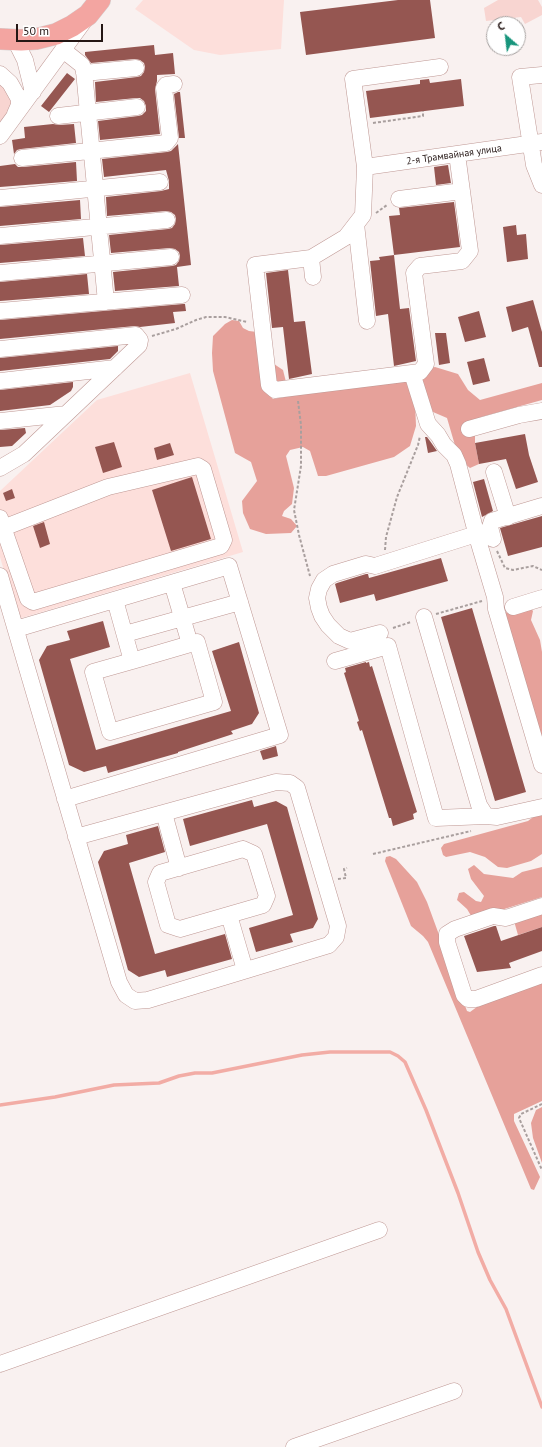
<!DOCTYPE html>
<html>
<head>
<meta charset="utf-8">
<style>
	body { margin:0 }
	#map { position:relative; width:542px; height:1447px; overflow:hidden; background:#f9f1f0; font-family:"PT Sans",sans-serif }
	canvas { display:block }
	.north { position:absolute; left:486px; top:16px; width:40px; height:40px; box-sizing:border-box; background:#fff; border:1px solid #a7a2a1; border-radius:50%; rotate:332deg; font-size:11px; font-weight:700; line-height:16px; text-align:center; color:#241614 }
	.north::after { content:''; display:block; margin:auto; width:14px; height:18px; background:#18957c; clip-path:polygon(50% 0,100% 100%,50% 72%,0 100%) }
	.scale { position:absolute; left:16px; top:24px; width:87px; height:18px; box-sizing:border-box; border:2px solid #241614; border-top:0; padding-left:5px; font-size:12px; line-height:14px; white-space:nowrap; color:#241614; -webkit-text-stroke:3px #fff; paint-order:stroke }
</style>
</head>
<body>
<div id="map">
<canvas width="542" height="1447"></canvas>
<div class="north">С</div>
<div class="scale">50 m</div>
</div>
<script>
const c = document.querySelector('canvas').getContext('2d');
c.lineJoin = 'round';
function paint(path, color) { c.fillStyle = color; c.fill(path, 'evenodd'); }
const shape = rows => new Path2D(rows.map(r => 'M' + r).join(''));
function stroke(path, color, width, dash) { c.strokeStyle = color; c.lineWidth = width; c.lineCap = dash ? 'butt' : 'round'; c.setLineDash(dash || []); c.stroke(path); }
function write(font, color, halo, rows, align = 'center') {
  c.font = font + ' "PT Sans",sans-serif'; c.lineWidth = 3; c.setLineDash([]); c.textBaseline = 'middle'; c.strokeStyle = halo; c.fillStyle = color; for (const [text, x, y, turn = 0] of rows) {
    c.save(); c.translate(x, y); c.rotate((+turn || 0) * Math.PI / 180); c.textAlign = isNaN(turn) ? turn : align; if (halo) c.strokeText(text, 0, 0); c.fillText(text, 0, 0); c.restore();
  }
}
const built = shape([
	[143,0,284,0,281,49,220,55,194,50,135,9],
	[190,373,243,552,18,619,0,557,0,491,97,400]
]);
const green = shape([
	[498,0,538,0,542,7,542,15,525,24,521,17,486,21,484,8],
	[0,80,15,101,0,128]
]);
const forest = shape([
	[232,320,239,321,243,328,249,331,257,332,271,362,283,370,287,386,267,392,273,399,390,379,435,367,458,374,468,390,480,400,542,383,542,400,481,417,475,421,475,443,479,464,470,468,459,459,447,418,433,412,424,397,415,402,416,426,410,446,394,457,326,476,318,476,310,451,303,447,290,450,286,456,294,488,292,504,284,511,282,516,291,519,297,526,291,533,266,534,250,529,243,513,242,501,257,481,251,462,235,453,213,371,212,353,213,336,225,324],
	[529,606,533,611,531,620,540,640,542,652,542,740,504,613],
	[542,810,542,854,531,861,507,868,498,867,485,857,470,852,446,857,443,855,441,848,444,844,528,821],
	[390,856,396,859,417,882,427,902,467,1011,470,1012,485,1001,542,978,542,1101,514,1114,514,1121,540,1177,534,1190,531,1189,428,942,423,936,411,926,385,861,386,857],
	[474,865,484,874,513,878,522,872,542,867,542,897,473,919,467,909,457,900,459,893,464,892,476,901,481,902,484,896,471,879,468,869],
	[542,910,542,927,518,935,514,921],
	[542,1107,542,1163,533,1138,531,1123,536,1110]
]);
const stream = shape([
	[0,1105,55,1097,114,1085,159,1083,179,1076,195,1073,212,1073,302,1055,330,1052,390,1052,398,1056,405,1062,426,1110,458,1193,478,1252,490,1280,506,1309,542,1407]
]);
const building = shape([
	[398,0,430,0,435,38,306,55,300,12],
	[154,45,155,55,173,53,175,74,157,75,157,81,155,89,160,134,100,140,98,121,138,116,142,115,146,111,146,106,144,101,140,98,136,98,96,102,95,82,137,77,141,76,144,72,145,67,144,63,140,60,135,59,91,63,85,55,85,52],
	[67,73,75,79,49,112,41,106],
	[429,79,430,83,461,79,464,106,370,118,366,91,420,84,420,80],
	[178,92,180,92,185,138,179,138,174,94],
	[53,124,59,125,74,124,76,143,21,149,17,150,14,154,12,140,25,138,24,127],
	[178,144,191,265,177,267,179,286,115,291,113,272,172,266,176,265,179,261,180,256,179,252,175,249,170,248,111,253,109,235,168,229,172,228,175,224,176,219,175,215,171,212,166,211,107,216,106,197,161,191,169,189,169,181,166,170,104,177,102,159,167,152,171,151],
	[76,162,77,181,0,187,0,166,15,164,18,167,23,167],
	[448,165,451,183,436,185,434,167],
	[80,200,81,219,0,226,0,207],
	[454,202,460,247,394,255,389,216,400,215,399,208],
	[516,225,517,235,526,234,528,259,507,262,503,227],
	[83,238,85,256,0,263,0,245],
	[394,255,400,309,409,308,416,361,394,366,388,314,376,316,370,261,380,260,379,257],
	[288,270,294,322,305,321,312,374,289,379,283,327,272,328,266,273],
	[87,274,89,294,0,301,0,282],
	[533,300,542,332,542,367,539,367,528,327,512,332,506,307],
	[183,304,185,304,186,311,173,312,175,323,140,327,135,326,0,339,0,320],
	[479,311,486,337,465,342,458,317],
	[435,333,446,333,450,363,439,365],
	[118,346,118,351,110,359,0,371,0,358],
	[484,358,490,381,473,385,467,362],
	[73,382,73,387,71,391,50,405,0,411,0,390],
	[25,428,26,433,12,446,0,447,0,430],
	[525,434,529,455,538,482,516,489,506,459,479,464,475,443],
	[425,437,427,437,430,441,437,451,428,453],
	[114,442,122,467,103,473,95,447],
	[170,443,174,455,157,460,154,448],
	[192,477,211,539,171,551,152,490],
	[484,479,493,511,482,517,473,482],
	[12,489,15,498,6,501,3,493],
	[542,516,542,547,508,556,500,528],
	[44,522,50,544,40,548,33,526],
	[441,558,448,581,376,601,374,594,340,603,335,584,337,583,366,574,368,574,369,578],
	[472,608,526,792,495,801,441,617],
	[103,621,110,647,70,659,96,750,231,711,212,651,239,642,259,713,252,724,231,731,233,734,178,752,178,753,108,773,106,766,84,772,69,765,39,660,47,646,70,640,67,631],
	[366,662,366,663,369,662,370,667,372,666,417,812,413,814,414,819,393,826,391,818,389,818,362,730,360,731,357,722,359,721,344,673,346,672,345,668],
	[276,746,278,756,263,760,260,751],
	[252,800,254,807,276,801,287,807,318,919,313,928,290,934,293,942,256,952,249,928,293,915,267,824,190,846,183,819],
	[158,826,165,852,129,863,155,954,225,934,232,959,167,977,165,970,139,977,128,970,98,862,104,851,128,844,126,835],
	[494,926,496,926,501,941,542,927,542,951,509,963,511,968,477,972,464,936]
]);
const path = shape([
	[373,123,423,116,423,111],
	[376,213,387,205],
	[152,336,176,329,196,320,206,317,225,317,247,322],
	[298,401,301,425,301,466,294,510,299,535,310,576],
	[385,550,386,537,397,497,418,445,420,436],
	[497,551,505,568,513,570,533,566,542,570],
	[436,614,482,601],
	[393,628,411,622],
	[373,854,471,831],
	[338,879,346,878,344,869,347,868],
	[542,1104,521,1114,519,1118,542,1170]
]);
const minor = shape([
	[15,40,25,60,33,92],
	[63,50,82,65,84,71,106,302],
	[440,67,353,79,365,167,363,215,346,237,311,258,255,265,269,385,275,390,420,372,426,364,414,273,420,266,462,261,470,251,457,154],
	[84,73,136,68],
	[0,74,10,83,19,99,19,105,15,114],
	[542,75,520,77,534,165,542,185],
	[58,116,137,107],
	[0,136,84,21],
	[22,158,166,143,170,138,164,88,166,85,174,84],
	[365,167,542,142],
	[0,198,160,182],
	[399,199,462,191],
	[356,224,367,321],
	[0,236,167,220],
	[311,258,313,277],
	[0,273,171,257],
	[0,311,182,295],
	[0,349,136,335,140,340,139,345,24,454,0,468],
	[412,373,428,424,438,435,444,445,454,455,458,464,478,540],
	[0,381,115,368],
	[0,421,66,414],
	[469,429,519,415,542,411],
	[494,472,508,517],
	[0,518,28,599,33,602,221,546,224,540,203,469,198,466,108,487,3,528],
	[493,539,490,527,492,521,542,506],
	[0,576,119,982,126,995,135,1001,148,1000,329,945,336,937,338,926,297,788,290,783,276,782,76,837],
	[172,583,190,644],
	[115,600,132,661,93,672,110,732,214,702,197,642,132,661],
	[513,607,542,598],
	[424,617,479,805,486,816,497,817,542,807],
	[16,629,229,566,280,735,65,799],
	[380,633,350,641,339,636,328,625,322,616,319,608,317,598,319,589,324,580,333,574,366,564,375,566,470,536,475,536,478,540,495,597,496,609,542,765],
	[125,634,240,602],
	[335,661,388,646,436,818,486,816],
	[164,813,179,868],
	[243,849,254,854,267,896,263,905,180,929,168,925,156,882,160,873,243,849],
	[542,906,506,918,493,916,455,929,447,934,447,942,464,995,468,999,476,999,542,975],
	[229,915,245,970],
	[0,1364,379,1230],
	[294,1447,454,1391]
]);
const major = shape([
	[0,39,21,40,36,39,56,34,72,26,88,15,100,0]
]);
const streetNames = [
	["2-я Трамвайная улица",454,155,-8]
];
paint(built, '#fddfdb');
paint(green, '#f8d5d1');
paint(forest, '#e6a19a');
stroke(stream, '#f2aca5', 3.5);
paint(building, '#955651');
stroke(minor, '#bf9894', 17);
stroke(major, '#d3d0d0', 22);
stroke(path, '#a99f9e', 2, [3, 2]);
stroke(minor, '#fff', 16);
stroke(major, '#f3a5a1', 21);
write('10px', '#241614', '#fff', streetNames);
</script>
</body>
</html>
